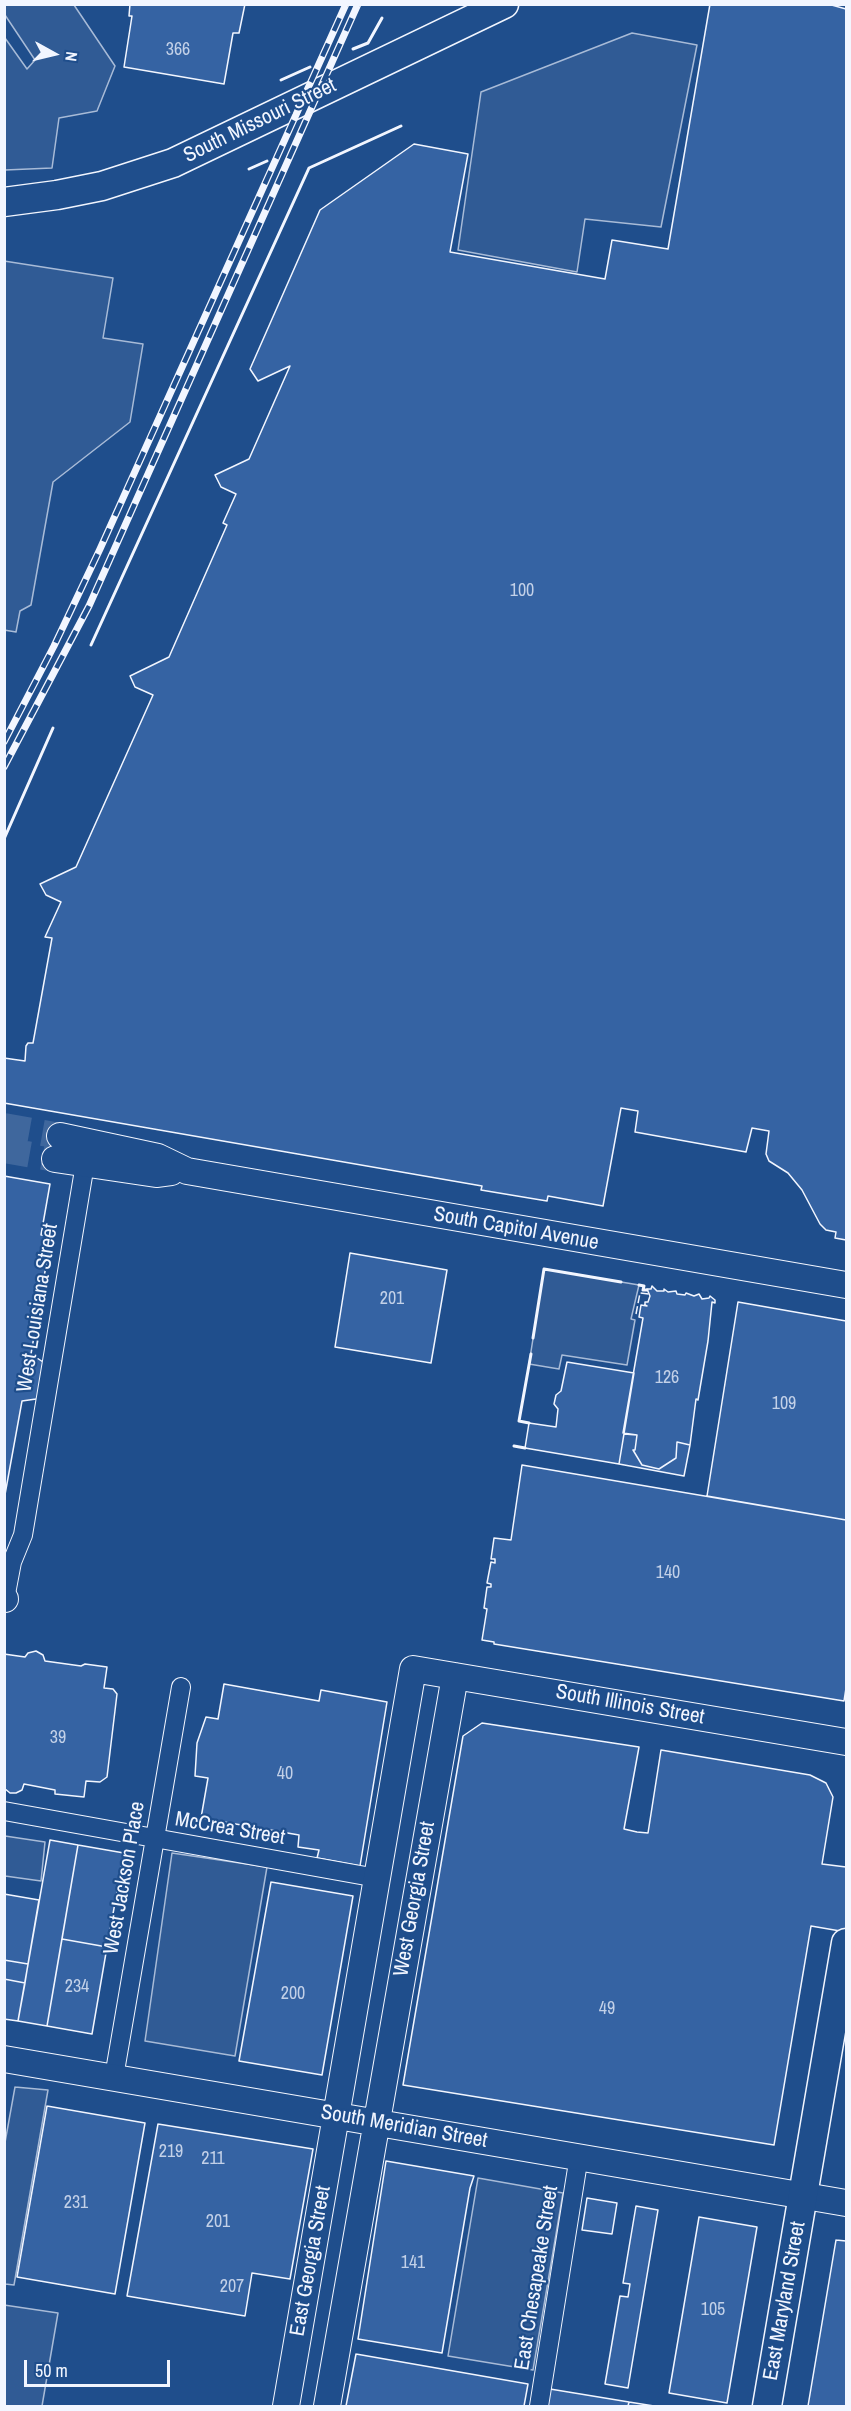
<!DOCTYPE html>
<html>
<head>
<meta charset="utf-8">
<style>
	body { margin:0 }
	#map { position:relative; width:851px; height:2411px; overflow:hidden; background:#1f4e8c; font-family:"Archivo Narrow",sans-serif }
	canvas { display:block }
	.frame { position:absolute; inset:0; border:6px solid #f2f6ff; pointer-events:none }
	.north { position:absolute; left:24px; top:24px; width:60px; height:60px; -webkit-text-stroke:4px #1f4e8c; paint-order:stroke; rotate:98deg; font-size:16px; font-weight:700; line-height:24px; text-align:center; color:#f2f6ff }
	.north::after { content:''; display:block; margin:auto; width:21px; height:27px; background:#f2f6ff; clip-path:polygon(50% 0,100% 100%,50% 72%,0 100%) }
	.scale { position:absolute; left:24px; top:2360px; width:146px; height:27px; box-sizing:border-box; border:3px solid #f2f6ff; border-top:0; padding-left:8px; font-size:18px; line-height:21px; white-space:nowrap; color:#f2f6ff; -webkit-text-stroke:4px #1f4e8c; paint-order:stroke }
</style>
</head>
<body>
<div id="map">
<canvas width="851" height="2411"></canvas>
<div class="frame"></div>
<div class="north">N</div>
<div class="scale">50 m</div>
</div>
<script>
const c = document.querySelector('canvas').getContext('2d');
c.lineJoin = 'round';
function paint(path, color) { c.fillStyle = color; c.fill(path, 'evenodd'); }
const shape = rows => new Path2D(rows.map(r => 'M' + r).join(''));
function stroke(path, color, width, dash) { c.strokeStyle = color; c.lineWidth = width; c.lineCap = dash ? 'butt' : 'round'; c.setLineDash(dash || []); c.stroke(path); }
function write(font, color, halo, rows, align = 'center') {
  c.font = font + ' "Archivo Narrow",sans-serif'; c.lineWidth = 4.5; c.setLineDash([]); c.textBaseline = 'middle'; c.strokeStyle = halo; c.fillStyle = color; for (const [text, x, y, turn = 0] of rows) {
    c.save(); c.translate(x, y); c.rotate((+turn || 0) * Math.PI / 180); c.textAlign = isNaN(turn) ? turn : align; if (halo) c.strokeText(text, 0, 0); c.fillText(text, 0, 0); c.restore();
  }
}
const parking = shape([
	[5,4,74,5,115,66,97,111,59,118,52,168,5,170,5,38,27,69,35,60,5,15,5,4],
	[632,33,697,45,661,227,585,219,577,272,458,250,481,92,632,33],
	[4,261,113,278,103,338,143,344,130,422,53,482,31,605,20,611,16,632,4,630,4,261],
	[544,1269,639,1285,631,1319,635,1320,627,1365,562,1355,559,1369,529,1364,544,1269],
	[5,1836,45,1842,41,1881,5,1876,5,1836],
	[172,1853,267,1867,235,2056,145,2041,172,1853],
	[15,2087,48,2090,14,2285,5,2284,4,2148,15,2087],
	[478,2178,563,2193,533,2370,448,2356,478,2178],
	[4,2305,58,2313,42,2406,5,2406,4,2305]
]);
const building = shape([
	[130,4,245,4,239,33,233,33,224,84,124,67,132,16,129,16,130,4],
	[710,4,828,4,846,9,846,1240,835,1238,836,1232,826,1230,820,1224,802,1190,788,1173,769,1161,766,1154,769,1131,752,1128,746,1152,635,1132,638,1111,621,1108,603,1206,548,1196,547,1201,481,1190,482,1186,4,1103,4,1058,25,1061,26,1046,28,1043,33,1043,52,938,45,937,61,902,46,895,40,884,76,867,153,695,135,687,130,676,169,657,227,525,223,523,236,494,221,487,215,475,249,459,290,366,258,381,250,369,320,210,414,144,468,154,450,252,605,279,612,240,668,249,710,4],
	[4,1176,50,1184,41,1235,51,1236,31,1354,43,1362,41,1395,36,1399,22,1401,4,1500,4,1176],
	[350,1253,447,1270,431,1363,335,1347,350,1253],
	[652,1286,657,1291,664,1291,664,1289,668,1292,676,1291,677,1294,685,1295,686,1293,694,1296,699,1294,702,1299,709,1298,710,1296,715,1300,715,1303,712,1302,708,1341,698,1400,696,1399,690,1445,677,1442,676,1458,659,1469,642,1465,633,1450,635,1450,637,1435,623,1433,643,1318,639,1317,641,1305,647,1306,645,1305,645,1302,648,1302,650,1296,647,1289,651,1289,652,1286],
	[738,1302,846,1321,846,1520,707,1496,738,1302],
	[567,1362,634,1373,619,1464,525,1448,529,1423,556,1427,558,1409,554,1404,556,1395,561,1391,567,1362],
	[624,1434,637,1435,635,1450,633,1450,642,1465,659,1469,676,1458,677,1442,690,1445,684,1476,619,1464,624,1434],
	[522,1465,846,1520,846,1688,844,1701,494,1644,494,1642,482,1640,487,1609,484,1608,487,1587,491,1587,491,1584,487,1583,491,1562,495,1563,495,1559,491,1559,494,1538,511,1540,522,1465],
	[36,1651,43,1655,45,1661,81,1666,85,1664,107,1667,104,1688,113,1689,117,1694,107,1777,100,1782,86,1781,84,1797,55,1794,55,1790,24,1784,22,1790,16,1793,10,1793,4,1788,4,1654,25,1657,28,1653,36,1651],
	[224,1684,319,1701,321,1690,387,1702,360,1866,317,1858,319,1850,298,1847,299,1835,201,1818,208,1778,195,1776,197,1743,206,1717,218,1719,224,1684],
	[482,1723,639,1747,624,1829,637,1832,648,1833,661,1750,810,1775,826,1783,833,1797,822,1864,846,1867,846,1932,811,1926,774,2145,403,2085,463,1736,482,1723],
	[50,1840,78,1845,47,2026,18,2021,50,1840],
	[78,1845,124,1853,107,1947,62,1939,78,1845],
	[271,1882,353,1896,322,2075,239,2061,271,1882],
	[4,1894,39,1900,28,1964,4,1960,4,1894],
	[62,1939,107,1947,92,2034,47,2026,62,1939],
	[4,1960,28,1964,25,1983,4,1979,4,1960],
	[4,1979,25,1983,18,2021,4,2019,4,1979],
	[47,2106,145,2123,115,2294,17,2277,47,2106],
	[158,2124,313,2149,290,2279,252,2273,245,2316,127,2296,158,2124],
	[386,2161,474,2176,470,2188,442,2353,358,2339,386,2161],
	[587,2198,617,2203,612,2234,582,2230,587,2198],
	[636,2206,658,2210,628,2388,605,2384,620,2296,628,2297,630,2284,623,2283,636,2206],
	[699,2217,757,2227,727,2403,669,2393,699,2217],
	[836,2240,846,2241,846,2406,808,2406,836,2240],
	[356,2354,528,2384,524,2406,346,2406,356,2354],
	[544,2388,629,2402,628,2406,541,2406,544,2388],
	[629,2402,654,2406,628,2406,629,2402]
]);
const secondaryTunnel = shape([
	[4,1126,60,1136],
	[4,1150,55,1159]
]);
const street = shape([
	[5,1599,12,1562,23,1535,85,1164],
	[4,1811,377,1878],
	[114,2077,181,1687],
	[539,2406,579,2156]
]);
const secondary = shape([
	[60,1136,158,1157,187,1171,846,1285],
	[55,1159,156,1174,171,1172],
	[4,1599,5,1599],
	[4,2059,846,2203],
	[286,2406,413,1669,846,1742],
	[327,2406,455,1676]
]);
const primary = shape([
	[4,202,57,195,102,186,173,163,504,4],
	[767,2406,846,1943]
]);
const rail = shape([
	[4,742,54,646,100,549,346,4],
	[4,767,89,606,358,4]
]);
const fence = shape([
	[636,1314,640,1293,649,1294]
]);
const wall = shape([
	[353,49,368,43,382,18],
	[281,80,310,67],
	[249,169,267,161],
	[91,645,309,168,401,126],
	[4,839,53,728],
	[639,1285,644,1286,643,1290,647,1290],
	[533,1338,544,1269,621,1282],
	[529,1423,519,1421,531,1354],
	[514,1446,525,1448]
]);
const numberNames = [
	["366",178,50],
	["100",522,591],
	["201",392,1299],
	["126",667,1378],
	["109",784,1404],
	["140",668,1573],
	["39",58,1738],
	["40",285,1774],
	["234",77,1987],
	["200",293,1994],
	["49",607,2009],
	["219",171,2152],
	["211",213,2159],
	["231",76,2203],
	["201",218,2222],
	["141",413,2263],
	["207",232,2287],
	["105",713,2310]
];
const streetNames = [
	["South Missouri Street",260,121,-26],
	["South Capitol Avenue",516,1229,10],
	["West Louisiana Street",38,1308,-81],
	["South Illinois Street",630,1705,10],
	["McCrea Street",230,1829,10],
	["West Jackson Place",125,1878,-80],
	["West Georgia Street",415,1899,-80],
	["South Meridian Street",404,2127,10],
	["East Georgia Street",311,2261,-80],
	["East Chesapeake Street",537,2278,-81],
	["East Maryland Street",785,2301,-80]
];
paint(parking, '#305b95');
stroke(parking, '#a8bbd7', 1.5);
paint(building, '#3563a3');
stroke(building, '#f2f6ff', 1.5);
stroke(secondaryTunnel, '#3f679d', 26, [26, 13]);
stroke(street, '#f2f6ff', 20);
stroke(secondary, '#f2f6ff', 28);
stroke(primary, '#f2f6ff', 31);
stroke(street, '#1f4e8c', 18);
stroke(secondary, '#1f4e8c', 26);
stroke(primary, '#1f4e8c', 28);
stroke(rail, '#f2f6ff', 7);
stroke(rail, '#1f4e8c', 4.5, [14]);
stroke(fence, '#f2f6ff', 1.5, [8, 3]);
stroke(wall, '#f2f6ff', 3);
write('18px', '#c3d1e8', null, numberNames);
write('21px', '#f2f6ff', '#1f4e8c', streetNames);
</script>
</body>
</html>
